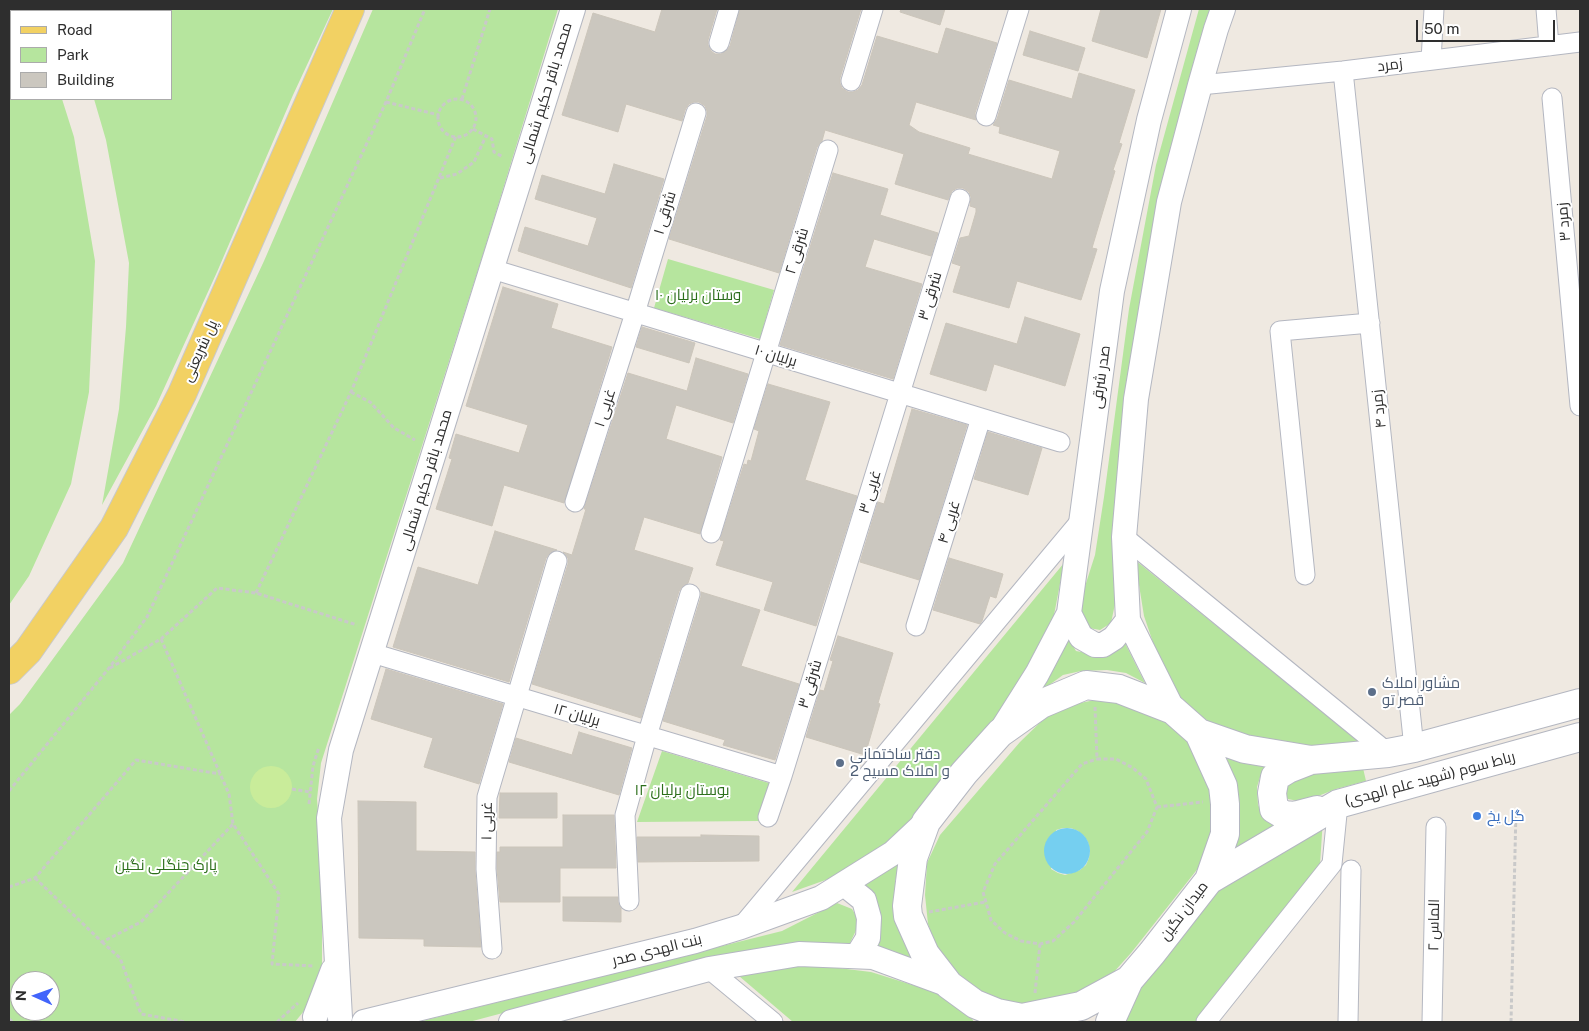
<!DOCTYPE html>
<html>
<head>
<meta charset="utf-8">
<style>
	body { margin:0 }
	#map { position:relative; width:1589px; height:1031px; overflow:hidden; background:#efe9e1; font-family:"Public Sans",sans-serif }
	canvas { display:block }
	.frame { position:absolute; inset:0; border:10px solid #2e2e2e; pointer-events:none }
	.legend { position:absolute; left:10px; top:10px; width:162px; height:90px; box-sizing:border-box; background:#fff; border:1px solid #ababab; margin:0; padding:6px 9px; list-style:none; font-size:15px; color:#2e2e2e }
	.legend li { display:flex; align-items:center; gap:10px; height:25px }
	.legend b { width:25px; border:1px solid #ababab }
	.north { position:absolute; left:10px; top:971px; width:50px; height:50px; box-sizing:border-box; background:#fff; border:1px solid #ababab; border-radius:50%; rotate:272deg; font-size:14px; font-weight:700; line-height:20px; text-align:center; color:#2e2e2e }
	.north::after { content:''; display:block; margin:auto; width:18px; height:22px; background:#4264fb; clip-path:polygon(50% 0,100% 100%,50% 72%,0 100%) }
	.scale { position:absolute; left:1416px; top:20px; width:139px; height:22px; box-sizing:border-box; border:2px solid #2e2e2e; border-top:0; padding-left:6px; font-size:15px; line-height:18px; white-space:nowrap; color:#2e2e2e; -webkit-text-stroke:4px #fff; paint-order:stroke }
</style>
</head>
<body>
<div id="map">
<canvas width="1589" height="1031"></canvas>
<div class="frame"></div>
<ul class="legend">
<li><b style="height:6px;background:#f2d163"></b>Road</li>
<li><b style="height:14px;background:#b6e59e"></b>Park</li>
<li><b style="height:14px;background:#cbc7bf"></b>Building</li>
</ul>
<div class="north">N</div>
<div class="scale">50 m</div>
</div>
<script>
const c = document.querySelector('canvas').getContext('2d');
c.lineJoin = 'round';
function paint(path, color) { c.fillStyle = color; c.fill(path, 'evenodd'); }
const shape = rows => new Path2D(rows.map(r => 'M' + r).join(''));
function stroke(path, color, width, dash) { c.strokeStyle = color; c.lineWidth = width; c.lineCap = dash ? 'butt' : 'round'; c.setLineDash(dash || []); c.stroke(path); }
function write(font, color, halo, rows, align = 'center') {
  c.font = font + ' "Public Sans",Cairo,sans-serif'; c.lineWidth = 4; c.setLineDash([]); c.textBaseline = 'middle'; c.strokeStyle = halo; c.fillStyle = color; for (const [text, x, y, turn = 0] of rows) {
    c.save(); c.translate(x, y); c.rotate((+turn || 0) * Math.PI / 180); c.textAlign = isNaN(turn) ? turn : align; if (halo) c.strokeText(text, 0, 0); c.fillText(text, 0, 0); c.restore();
  }
}
const green = shape([
	[9,9,33,9,34,11,11,11,11,99,62,99,74,137,95,261,89,392,71,484,29,576,9,605],
	[65,9,333,9,293,95,217,272,156,406,102,505,119,409,126,327,129,263,106,140,94,99,171,99,171,11,66,11],
	[373,9,558,9,485,248,321,763,317,799,322,862,322,968,312,1001,295,1022,9,1022,9,715,20,704,123,563,264,261],
	[20,981,50,981,50,1011,20,1011],
	[1199,9,1213,9,1114,544,1115,604,1111,623,1100,630,1089,628,1081,615,1080,602,1095,555,1104,497,1129,309,1156,165],
	[668,259,774,290,760,339,654,308],
	[1135,560,1366,747,1311,749,1268,743,1217,727,1186,706,1162,669,1144,616],
	[1064,563,1054,615,1013,694,980,740,933,798,887,844,848,872,792,892],
	[1069,639,1076,651,1092,654,1125,643,1145,683,1126,673,1107,670,1081,671,1063,675,1041,691],
	[1095,700,1129,702,1185,732,1206,764,1216,821,1207,857,1131,953,1104,983,1074,997,1042,1005,1017,1004,985,995,962,977,938,952,928,924,925,895,927,863,940,835,1020,742,1055,708],
	[1063,828,1071,828,1078,831,1084,836,1088,842,1090,850,1089,858,1086,865,1080,870,1065,875,1058,873,1051,869,1056,830],
	[1224,750,1277,764,1261,774,1257,787,1258,805,1267,822,1283,823,1250,840,1229,855,1239,830,1238,806,1233,777],
	[662,751,772,784,759,821,637,822],
	[1363,768,1366,781,1336,789,1303,802,1288,799,1284,793,1284,786,1301,772],
	[1323,819,1320,864,1195,1022,1120,1022,1143,978,1218,887],
	[904,855,895,881,896,909,901,936,917,963,873,948,880,935,879,916,861,887],
	[837,903,852,909,860,922,850,943,836,945,784,944,698,961,469,1022,418,1022,782,931],
	[795,965,822,966,871,972,935,992,969,1014,974,1022,793,1022,739,976]
]);
const pitch = shape([
	'250 787a21 21 0 1 1 42 0a21 21 0 1 1-42 0Z'
]);
const water = shape([
	'1044 851a23 23 0 1 1 46 0a23 23 0 1 1-46 0Z'
]);
const building = shape([
	[662,9,717,9,708,40,708,45,711,51,715,54,721,54,726,51,730,46,740,9,861,9,840,78,840,83,842,88,848,92,853,92,858,90,862,85,877,36,938,54,946,28,997,43,975,113,976,120,916,102,909,125,919,132,970,148,968,154,1052,179,1060,151,999,133,1000,127,993,125,997,119,1009,80,1072,99,1079,73,1135,90,1119,143,1122,144,1113,170,1115,171,1092,248,1097,249,1081,300,1017,281,1009,308,953,292,961,266,952,263,960,238,969,236,976,212,976,208,970,206,971,197,969,192,963,188,957,188,952,191,948,200,895,184,904,154,825,130,822,141,817,147,779,273,669,239,707,116,707,111,705,106,699,102,694,102,689,104,685,110,682,121,626,104,618,132,562,115,593,13,655,32,662,9],
	[901,9,945,9,940,25,900,12,901,9],
	[1101,9,1161,9,1147,58,1092,41,1101,9],
	[1030,31,1085,48,1078,71,1023,55,1030,31],
	[614,164,664,179,631,288,518,251,525,227,588,246,597,218,535,199,542,175,605,194,614,164],
	[833,173,888,189,880,215,938,233,931,256,874,239,865,267,922,284,893,379,780,345,833,173],
	[503,287,558,304,551,328,612,347,564,503,504,485,492,526,436,509,452,459,449,458,456,434,519,453,528,425,466,406,503,287],
	[1025,317,1080,334,1065,386,994,364,986,391,930,374,946,323,1017,344,1025,317],
	[642,327,695,343,689,363,636,347,642,327],
	[696,358,748,374,733,423,676,405,666,439,722,457,700,534,644,517,634,550,693,568,688,583,683,586,679,591,641,718,532,684,568,564,568,558,563,552,572,555,586,509,584,509,628,373,687,391,696,358],
	[768,384,830,402,805,480,857,496,816,626,764,610,773,582,716,565,724,541,720,540,744,464,747,465,748,460,751,461,759,431,754,429,768,384],
	[912,409,967,425,919,580,860,562,878,502,884,504,912,409],
	[988,432,1042,448,1028,495,974,479,988,432],
	[495,531,557,550,550,553,546,558,509,682,393,647,418,567,478,585,495,531],
	[949,558,1003,574,996,598,990,596,982,621,980,624,933,610,949,558],
	[701,592,760,610,741,666,799,684,775,760,723,745,725,740,663,721,701,597,701,592],
	[838,636,893,653,878,703,880,704,865,755,806,737,820,690,824,691,833,661,830,660,838,636],
	[386,669,503,704,479,784,424,767,433,738,371,719,386,669],
	[579,732,632,748,619,795,509,762,516,738,572,755,579,732],
	[500,793,557,793,557,818,499,818,500,793],
	[358,801,416,802,416,851,475,852,475,870,481,947,424,946,424,939,359,938,358,801],
	[563,815,614,815,616,868,560,868,560,902,500,902,497,869,497,852,500,852,500,847,563,847,563,815],
	[701,835,759,836,759,861,638,862,637,837,701,837,701,835],
	[563,897,618,897,618,902,621,908,621,922,563,921,563,897]
]);
const path = shape([
	[462,99,490,9],
	'438 118a19 19 0 1 1 38 0a19 19 0 1 1-38 0Z',
	[386,102,439,115],
	[473,129,492,139,494,152,503,157],
	[440,178,457,174,474,162,486,136],
	[351,392,370,402,394,428,415,440],
	[256,593,351,392,456,136],
	[161,639,229,794,233,824,279,894,272,964,314,966],
	[110,668,161,639,217,588,256,593,357,625],
	[1095,707,1097,759],
	[1097,759,1116,759,1133,768,1146,779,1157,807,1147,832,1074,922,1053,941,1040,944,1021,941,1005,933,991,920,983,892,995,864,1082,764,1097,759],
	[292,789,310,792],
	[9,791,109,668,147,617,386,102,425,9],
	[309,804,313,766,319,747],
	[1157,807,1203,802],
	[35,878,102,942,141,922,233,824],
	[9,887,35,878,136,760,220,774],
	[929,912,985,902],
	[102,942,120,958,141,1014,186,1022],
	[1035,993,1040,944],
	[9,1019,13,1022],
	[277,1022,298,1003],
	[1511,1022,1516,810]
]);
const minor = shape([
	[1546,9,1549,46],
	[719,43,729,9],
	[1431,60,1434,9],
	[1343,71,1414,748],
	[851,81,873,9],
	[1200,85,1343,71,1580,42],
	[1552,98,1580,406],
	[986,116,1019,9],
	[492,269,1060,442],
	[575,502,635,313,696,113],
	[711,533,828,150],
	[1124,537,1388,753],
	[1305,575,1280,331,1370,323],
	[916,626,981,418],
	[372,653,782,776],
	[768,817,782,776,960,199],
	[629,901,625,815,647,736,690,594],
	[741,927,1082,519],
	[492,949,486,869,487,797,557,561],
	[709,969,773,1022],
	[1206,1022,1332,864,1338,804],
	[1348,1022,1351,870],
	[1432,1022,1436,827]
]);
const tertiary = shape([
	[1069,613,1081,637,1095,645,1103,645,1114,638,1128,620],
	[1173,710,1128,620,1124,537,1136,399,1169,202,1200,85,1216,29,1223,9],
	[1001,731,1037,674,1069,613,1112,291,1149,120,1179,9],
	[844,884,864,900,869,918,868,938,857,956],
	[315,1017,333,970],
	[340,1018,329,818,341,750,573,9],
	[364,1022,695,941,741,927,821,898,893,853,926,822],
	[511,1022,709,969,799,954,873,957,949,985]
]);
const secondary = shape([
	[1086,685,1119,689,1173,710,1199,733,1223,786,1225,804,1225,834,1209,880,1152,953,1129,980,1081,1006,1022,1018,997,1013,975,1004,949,985,925,954,908,916,907,906,913,858,926,822,964,773,1000,733,1041,704,1086,685],
	[1199,733,1245,749,1311,760,1388,753,1414,748,1580,703],
	[1311,760,1288,769,1275,777,1272,793,1274,809,1284,815,1294,816,1317,810],
	[1209,880,1338,804,1580,737],
	[1110,1022,1129,980]
]);
const primary = shape([
	[9,670,28,651,114,528,182,394,350,9]
]);
const markers = [
	[1372,692,5,"#5c6f8a"],
	[840,763,5,"#5c6f8a"],
	[1477,816,5,"#3f7fe0"]
];
const streetNames = [
	["زمرد",1390,65,-7],
	["محمد باقر حکیم شمالی",546,93,-73],
	["۱ شرقی",665,213,-73],
	["زمرد ۳",1564,222,-95],
	["۲ شرقی",797,251,-73],
	["۳ شرقی",930,296,-73],
	["پل شریعتی",200,351,-66],
	["برلیان ۱۰",776,356,17],
	["صدر شرقی",1101,377,-82],
	["۱ غربی",605,408,-72],
	["زمرد ۴",1379,409,-96],
	["محمد باقر حکیم شمالی",426,480,-73],
	["۳ غربی",870,492,-73],
	["۴ غربی",949,522,-73],
	["۳ شرقی",810,684,-73],
	["برلیان ۱۲",577,715,16],
	["رباط سوم (شهید علم الهدی)",1430,779,-15],
	["۱ غربی",487,821,-89],
	["میدان نگین",1184,911,-53],
	["الماس ۲",1434,925,-89],
	["بنت الهدی صدر",657,950,-14]
];
const parkNames = [
	["وستان برلیان ۱۰",698,295],
	["بوستان برلیان ۱۲",682,790],
	["پارک جنگلی نگین",166,865]
];
const serviceNames = [
	["مشاور املاک",1382,683],
	["قصر تو",1382,700],
	["دفتر ساختمانی",850,754],
	["و املاک مسیح 2",850,771]
];
const shopNames = [
	["گل یخ",1487,816]
];
paint(green, '#b6e59e');
paint(pitch, '#c9ec9a');
paint(water, '#75cff0');
paint(building, '#cbc7bf');
stroke(building, '#cbc5ba', 1);
stroke(minor, '#b4b7c1', 21);
stroke(tertiary, '#b4b7c1', 26);
stroke(secondary, '#b4b7c1', 30);
stroke(primary, '#c9c9c9', 30);
stroke(path, '#c9c9c9', 3, [4, 2.5]);
stroke(minor, '#fff', 19);
stroke(tertiary, '#fff', 24);
stroke(secondary, '#fff', 28);
stroke(primary, '#f2d163', 28);
for (const [x, y, r, color] of markers) { const dot = new Path2D(); dot.arc(x, y, r, 0, 2 * Math.PI); c.fillStyle = color; c.fill(dot); stroke(dot, '#fff', 2); }
write('15px', '#2e2e2e', '#fff', streetNames);
write('15px', '#2c6e1b', '#fff', parkNames);
write('15px', '#4e5e75', '#fff', serviceNames, 'left');
write('15px', '#366cbe', '#fff', shopNames, 'left');
</script>
</body>
</html>
